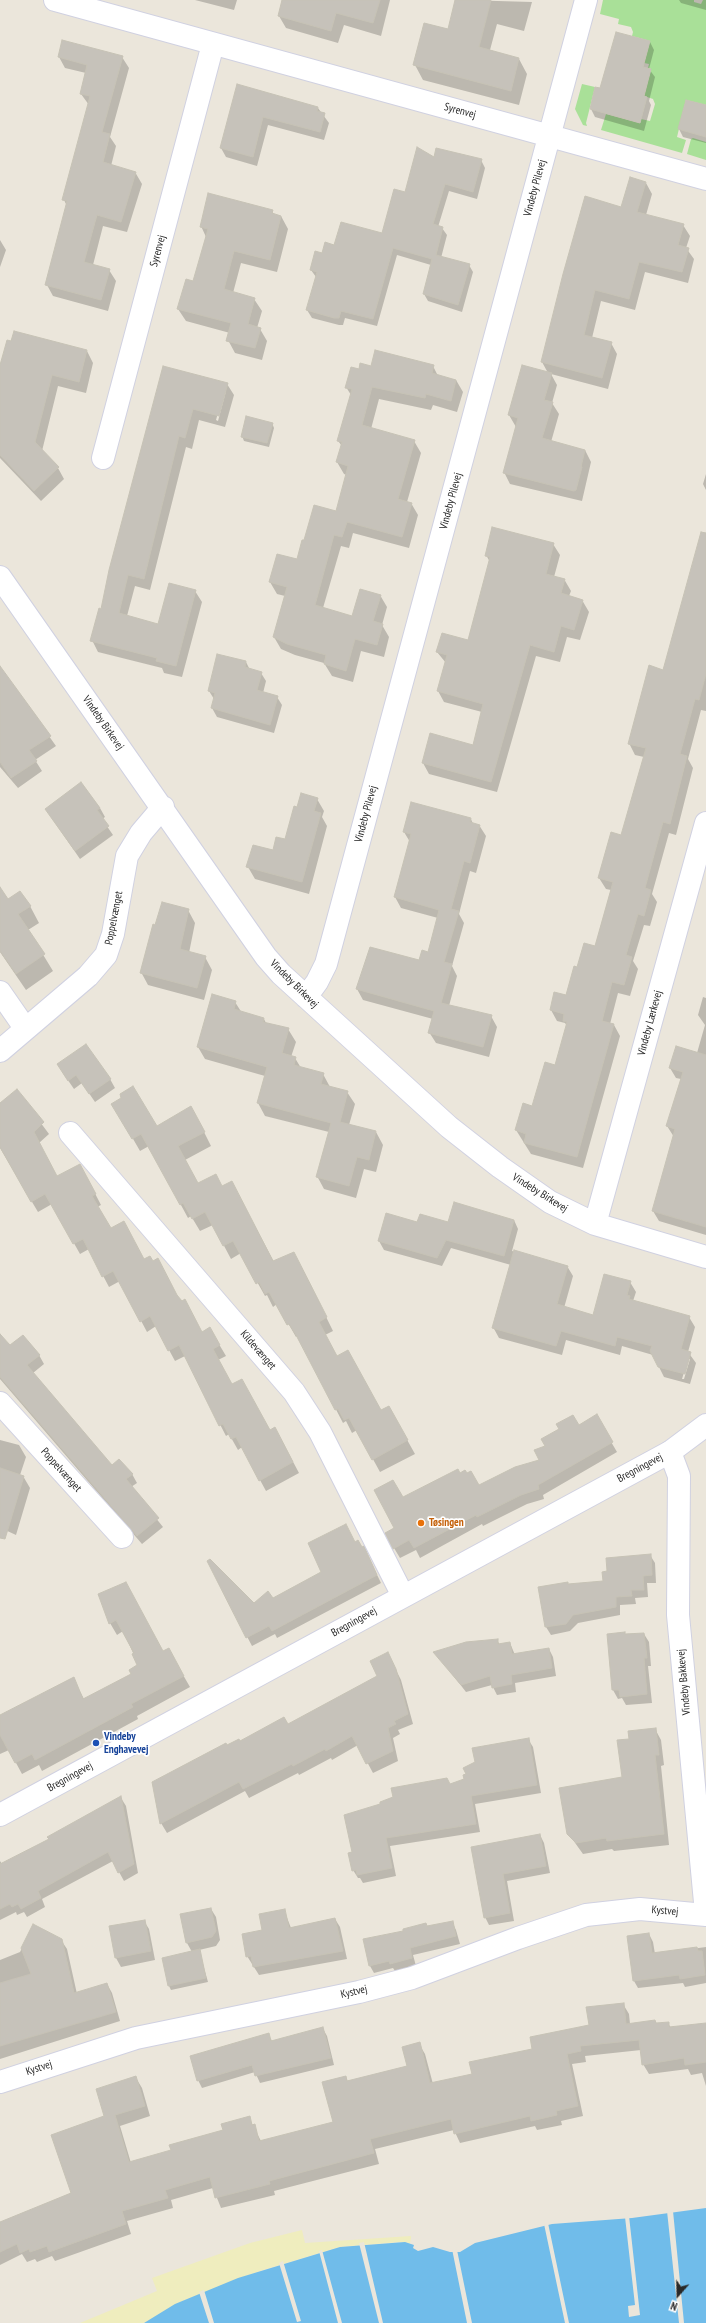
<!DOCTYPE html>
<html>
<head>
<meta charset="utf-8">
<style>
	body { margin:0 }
	#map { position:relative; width:706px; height:2323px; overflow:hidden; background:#ebe6db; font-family:"PT Sans Narrow",sans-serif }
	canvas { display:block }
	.north { position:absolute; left:658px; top:2275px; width:40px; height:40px; -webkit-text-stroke:3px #fff; paint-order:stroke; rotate:200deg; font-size:11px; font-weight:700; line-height:16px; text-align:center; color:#292929 }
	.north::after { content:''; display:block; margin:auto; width:14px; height:18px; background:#292929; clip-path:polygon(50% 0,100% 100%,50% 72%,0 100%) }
</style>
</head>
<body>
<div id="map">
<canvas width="706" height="2323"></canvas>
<div class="north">N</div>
</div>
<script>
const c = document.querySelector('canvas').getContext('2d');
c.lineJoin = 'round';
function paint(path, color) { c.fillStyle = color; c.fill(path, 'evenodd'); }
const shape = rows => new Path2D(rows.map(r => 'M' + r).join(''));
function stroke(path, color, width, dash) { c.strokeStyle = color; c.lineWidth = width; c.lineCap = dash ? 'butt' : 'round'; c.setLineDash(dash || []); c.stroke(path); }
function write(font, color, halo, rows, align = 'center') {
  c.font = font + ' "PT Sans Narrow",sans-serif'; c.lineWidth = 3.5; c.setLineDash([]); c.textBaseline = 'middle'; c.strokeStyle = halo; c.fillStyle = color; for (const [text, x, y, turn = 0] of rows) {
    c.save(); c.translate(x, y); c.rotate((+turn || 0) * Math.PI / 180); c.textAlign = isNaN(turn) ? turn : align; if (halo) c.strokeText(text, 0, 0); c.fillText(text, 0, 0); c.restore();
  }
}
const green = shape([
	[603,0,694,0,694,2,701,4,703,0,706,0,706,105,686,100,677,137,686,140,682,153,601,130,606,114,640,123,641,119,650,121,655,104,653,99,644,96,651,69,648,68,649,64,644,63,650,41,632,36,633,32,631,27,618,24,619,19,600,14],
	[582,84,595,87,586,123,587,126,583,125,575,109],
	[693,138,706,142,706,160,687,154,691,139]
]);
const sand = shape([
	[302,2230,305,2243,411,2236,411,2238,410,2243,401,2242,340,2247,260,2271,185,2300,144,2323,80,2323,157,2291,152,2278,250,2243]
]);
const water = shape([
	[706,2208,706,2323,144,2323,175,2304,238,2278,340,2247,405,2242,414,2245,413,2248,418,2251,433,2247,450,2252,460,2252,475,2243,552,2224,632,2218]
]);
const pier = shape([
	[667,2211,673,2211,684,2323,679,2323],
	[629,2216,640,2315,629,2317,628,2306,635,2305,625,2217],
	[548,2223,569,2323,565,2323,544,2224],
	[364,2242,383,2323,379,2323,359,2243],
	[452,2249,457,2250,472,2323,467,2323],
	[322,2250,342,2323,338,2323,319,2251],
	[283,2261,301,2321,297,2322,279,2263],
	[204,2290,214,2323,209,2323,199,2292]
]);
const shadow = shape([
	[195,0,237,0,234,10],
	[283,0,390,0,381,36,344,25,338,43,286,28,279,16],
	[463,0,532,2,524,31,497,24,490,50,519,59,527,74,519,105,423,80,415,65,449,31],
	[679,0,706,0,706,10,681,3],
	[650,42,654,50,649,69,655,77,649,101,651,105,644,131,595,117,591,109,601,90],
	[59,57,122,57,129,68,110,137,116,146,111,166,135,172,142,184,127,232,103,226,93,265,109,270,116,281,108,311,53,296,47,285,67,206,64,200,89,105,81,94,86,73,65,68],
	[238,85,318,108,329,123,324,140,268,125,257,166,226,157,221,148],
	[706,106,706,143,683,137,679,129],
	[435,159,481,160,485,168,477,199,449,191,438,227,442,228,447,235,441,258,469,265,473,272,462,312,428,301,424,294,431,265,397,255,377,326,345,318,343,325,339,325,312,318,307,310,316,277,311,270,322,254,335,246,383,235,405,193],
	[646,183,652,194,646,215,683,225,690,236,686,248,694,259,688,283,645,272,635,310,601,301,592,338,611,343,617,354,608,389,551,374,557,385,552,403,559,414,551,442,585,450,591,462,582,501,510,484,504,472,516,427,509,415,548,373,542,362,621,208],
	[272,211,274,215,281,216,288,229,277,272,241,263,233,293,254,299,262,311,257,328,260,329,267,341,262,360,235,353,228,340,230,333,186,321,178,309,194,282,206,237,201,226],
	[0,240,6,250,0,267],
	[15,332,87,351,93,363,86,393,58,386,42,451,58,468,64,479,41,501,0,458,0,366],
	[433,366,438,376,456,380,463,392,457,412,433,405,431,410,379,399,371,429,414,441,421,453,407,502,411,503,418,515,409,548,353,533,349,548,341,546,323,608,353,617,380,595,387,607,382,625,389,637,384,657,361,651,353,682,332,676,324,663,295,655,281,649,274,637,285,596,277,594,270,582,277,555,297,561,305,541,337,513,347,475,344,474,337,462,342,446,338,441,351,395,346,387,359,370,372,367],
	[163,367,227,384,234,395,225,427,199,420,192,449,186,447,150,590,135,586,127,616,159,625,195,591,202,602,182,677,164,673,162,668,98,652,92,640,102,610],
	[224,391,226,391,218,421,216,420],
	[272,423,274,428,269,447,244,441,242,436],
	[706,474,706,490,703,484],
	[706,532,706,711,701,710,688,759,693,768,676,835,669,833,652,894,657,902,650,926,644,925,633,961,638,969,630,996,618,993,610,1024,614,1025,620,1036,583,1168,531,1154,516,1130,533,1107,556,1066,567,1026,565,1023,557,1021,551,1010,567,996,577,968,595,947,611,890,606,889,599,878,622,837,644,757,635,755,629,743,664,671,698,566],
	[553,544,560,555,554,577,564,579,571,591,569,596,582,600,589,612,580,640,567,637,560,662,536,656,497,792,429,774,423,763,473,746,482,712,444,702,438,691,446,663,437,652,468,641,490,562,486,555],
	[246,662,250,670,261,673,266,681,263,693,277,697,282,705,274,733,217,717,212,708,214,699,209,691],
	[0,667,56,746,35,760,42,771,18,788,0,767],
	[81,783,100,808,105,817,102,819,113,835,80,859,51,817],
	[317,799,324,811,322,817,327,826,309,894,255,879,248,867,273,852,286,840,298,808],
	[471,819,473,824,479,825,486,836,476,873,470,871,459,914,464,923,452,966,457,976,449,1006,491,1016,497,1027,489,1057,436,1043,429,1032,433,1019,363,1000,357,989,420,961,429,953,438,918,401,908,395,897,410,842,404,832],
	[0,906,30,906,39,923,28,930,53,971,26,990,0,952],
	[188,910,195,923,189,953,205,957,212,970,204,1000,148,985,141,972,156,927],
	[703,997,706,998,706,1235,659,1221,653,1211,674,1137,667,1126,681,1079,676,1078,670,1068,697,1053,705,1025,698,1015],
	[235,1002,242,1013,264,1019,266,1023,288,1029,296,1042,291,1057,295,1058,301,1068,323,1074,330,1087,347,1092,355,1104,349,1125,376,1132,383,1145,376,1172,364,1169,356,1198,324,1189,317,1176,329,1132,265,1116,258,1103,265,1076,205,1059,198,1047],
	[63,1073,110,1079,115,1088,95,1102,82,1083,74,1089],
	[17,1091,49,1134,39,1143,57,1177,86,1176,101,1205,97,1207,110,1229,144,1260,178,1297,202,1333,210,1329,226,1356,218,1360,232,1386,270,1431,281,1439,299,1473,266,1491,242,1447,238,1450,229,1434,226,1436,185,1356,175,1361,156,1326,147,1332,120,1281,109,1287,89,1249,80,1254,52,1204,38,1212,0,1148,0,1105],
	[113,1104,156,1127,198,1120,211,1146,185,1160,198,1184,222,1188,239,1196,274,1262,301,1266,333,1331,325,1335,337,1357,381,1411,396,1420,415,1454,380,1472,357,1430,352,1433,346,1421,343,1423,300,1340,297,1336,296,1337,277,1304,273,1307,267,1295,265,1296,241,1253,231,1259,213,1225,200,1231,191,1216,188,1218,149,1146,140,1151],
	[514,1220,518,1229,512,1251,567,1266,573,1276,564,1308,594,1317,630,1282,636,1292,633,1301,689,1317,695,1327,688,1352,696,1363,690,1384,664,1377,653,1355,622,1346,620,1355,566,1340,562,1355,499,1338,493,1327,511,1265,451,1248,442,1266,384,1250,379,1241,418,1224],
	[688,1359,690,1359,684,1379,682,1379],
	[0,1335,10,1347,39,1355,44,1364,33,1373,112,1466,132,1474,137,1483,131,1487,163,1527,142,1544,0,1379],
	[596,1416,617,1452,543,1495,544,1499,527,1504,483,1526,482,1524,420,1558,416,1550,400,1558,394,1548,402,1498,460,1474,479,1486,540,1461,546,1446,560,1429,578,1426],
	[0,1440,19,1445,26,1457,20,1475,23,1476,30,1488,16,1535,3,1529,0,1538],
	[355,1543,368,1556,381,1583,277,1638,275,1634,252,1646,208,1562,254,1604,272,1600,323,1573],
	[650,1555,655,1563,656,1583,647,1583,648,1597,635,1598,636,1604,620,1605,620,1615,578,1623,570,1631,551,1635,546,1627,568,1585,604,1582],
	[99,1595,163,1652,175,1661,190,1687,137,1716,138,1719,42,1771,39,1765,22,1774,9,1750,0,1754,0,1716,73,1678,84,1699,132,1674,139,1666,123,1631,117,1635,110,1623],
	[644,1634,649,1642,651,1666,648,1666,652,1703,626,1705,622,1698,618,1699,613,1690,608,1635],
	[497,1640,500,1645,510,1643,515,1655,549,1649,553,1657,556,1676,515,1683,516,1692,497,1695,492,1685,466,1692,435,1652],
	[388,1654,401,1680,413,1724,398,1730,400,1734,393,1738,398,1761,373,1773,358,1745,332,1760,331,1758,299,1775,298,1773,249,1798,245,1791,167,1833,161,1823,227,1746,288,1725,379,1676],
	[655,1729,661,1740,664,1765,661,1766,669,1845,614,1851,612,1849,583,1854,568,1833,623,1778,630,1740],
	[528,1739,533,1747,541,1793,475,1804,480,1832,390,1846,396,1876,363,1883,360,1878,358,1878,353,1870,350,1854,450,1785,465,1780,467,1775],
	[121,1798,126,1806,138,1873,124,1881,113,1861,42,1899,45,1907,27,1917,24,1912,17,1915,16,1912,0,1920,0,1861,2,1864,50,1840],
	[540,1835,544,1843,550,1873,507,1881,514,1921,489,1925,485,1917,472,1848],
	[211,1909,216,1917,220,1940,216,1946,199,1950,208,1982,171,1990,169,1986,192,1952,187,1943],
	[284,1910,291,1928,335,1919,340,1927,347,1959,259,1975,247,1956,263,1931],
	[144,1921,149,1929,155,1960,121,1967,116,1958,110,1927],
	[452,1922,456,1930,460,1944,413,1955,416,1966,395,1971,393,1968,374,1973,370,1966,427,1927],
	[34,1925,61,1940,67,1949,77,1994,107,1984,112,1993,120,2021,0,2059,0,1960,20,1952],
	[649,1934,653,1942,655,1954,706,1947,706,1983,685,1987,683,1983,638,1988,634,1981],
	[623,2004,629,2014,630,2024,655,2021,657,2024,668,2023,671,2028,706,2024,706,2086,702,2073,691,2075,688,2069,649,2074,643,2064,641,2050,585,2056,586,2062,572,2064,583,2116,561,2121,562,2125,537,2130,535,2126,460,2143,454,2130,375,2149,379,2164,274,2191,275,2195,221,2208,213,2188,171,2200,173,2208,127,2221,131,2234,55,2261,52,2256,37,2262,35,2259,27,2262,22,2254,0,2265,0,2223,72,2193,106,2116,136,2078,142,2088,150,2116,120,2126,131,2163,172,2151,224,2131,249,2118,261,2141,334,2123,346,2077,348,2082,408,2067,419,2044,425,2054,433,2084,473,2075,590,2025],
	[323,2029,327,2036,334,2065,260,2083,255,2072,202,2088,198,2080,268,2034,272,2041]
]);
const building = shape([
	[282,0,380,0,373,23,336,13,331,31,278,16,282,0],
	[455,0,491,0,479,47,519,58,511,91,413,65,424,23,448,29,455,0],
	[616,32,650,41,643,67,651,69,644,96,647,97,640,123,590,109,595,87,600,88,616,32],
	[62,40,123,56,102,132,110,134,103,162,136,172,121,222,97,215,84,262,110,269,101,300,45,285,67,201,62,200,90,96,80,94,87,65,58,57,62,40],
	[237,84,318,107,317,111,325,113,320,132,263,117,253,157,220,148,237,84],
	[686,100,706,105,706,137,678,129,686,100],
	[417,147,434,157,436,148,482,159,473,192,445,184,433,224,443,227,436,255,470,264,458,305,423,294,432,259,393,248,373,319,341,311,339,318,334,318,306,310,317,272,310,270,315,251,322,253,325,242,334,245,341,222,382,233,394,189,405,192,417,147],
	[630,177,646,182,637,212,684,224,678,245,689,248,682,272,639,262,629,299,595,290,584,335,612,342,602,378,541,362,563,274,585,196,621,207,630,177],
	[208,193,273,210,272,213,281,216,270,260,234,251,224,289,255,298,248,324,261,328,255,348,226,341,231,323,177,309,186,279,193,281,208,229,200,227,208,193],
	[14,331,87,350,79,382,52,375,35,442,59,467,34,491,0,455,0,365,7,340,11,341,14,331],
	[375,350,434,365,432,373,456,380,451,401,426,394,425,398,372,387,362,425,415,440,398,499,412,503,402,537,347,522,342,537,334,535,315,605,352,616,360,589,381,595,373,621,383,624,377,645,355,639,346,671,324,664,326,655,287,644,273,637,287,587,269,582,277,554,297,559,302,540,304,540,314,505,336,511,348,466,336,462,342,442,337,441,352,389,345,388,351,367,359,369,360,363,371,366,375,350],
	[522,365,552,373,544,400,553,402,542,438,585,450,581,467,582,467,576,490,574,491,503,473,518,418,508,415,522,365],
	[163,366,228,383,219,416,193,409,185,438,179,436,144,579,128,575,119,613,158,624,169,583,196,590,176,666,156,661,157,658,90,641,99,608,101,609,109,570,163,366],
	[246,416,273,423,267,443,241,437,246,416],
	[492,527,554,543,546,574,565,579,561,593,583,600,574,630,561,626,554,652,530,645,491,782,422,763,430,733,473,745,483,704,437,691,447,655,436,652,442,633,468,640,490,557,485,556,492,527],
	[701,532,706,533,706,674,699,700,695,699,680,754,687,756,670,824,663,822,645,888,651,890,644,916,638,914,626,955,632,957,624,985,612,982,602,1021,614,1024,577,1157,524,1143,526,1134,515,1130,523,1103,532,1106,545,1062,555,1065,567,1022,563,1021,564,1014,550,1010,554,992,566,995,574,966,577,967,584,943,595,946,613,882,598,878,611,832,621,835,646,748,628,744,649,665,663,670,701,532],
	[217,654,246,661,245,667,262,672,257,690,278,696,270,725,211,708,215,693,208,691,217,654],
	[0,666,51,736,29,750,37,761,11,778,0,762,0,666],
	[81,782,100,808,97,810,109,826,75,851,45,809,81,782],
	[301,793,318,798,314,811,321,813,302,882,246,867,253,845,273,850,276,837,285,839,294,806,297,807,301,793],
	[411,802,471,818,470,822,480,825,470,863,464,861,451,909,459,911,444,962,452,964,441,1003,492,1015,483,1047,428,1033,434,1011,356,989,370,947,419,960,422,950,428,952,439,910,394,897,411,834,403,832,411,802],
	[0,887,8,899,20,891,31,906,18,914,45,954,16,974,0,951,0,887],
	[162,902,189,909,180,949,206,956,197,988,140,973,153,924,155,925,162,902],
	[212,994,236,1001,234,1009,264,1018,263,1022,289,1028,282,1053,296,1057,294,1065,324,1073,321,1084,348,1091,340,1122,376,1131,369,1160,357,1157,349,1186,316,1177,331,1123,257,1103,267,1067,197,1047,212,994],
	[86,1044,111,1079,89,1094,76,1075,68,1081,57,1064,86,1044],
	[676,1046,706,1055,706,1227,652,1211,675,1129,666,1126,683,1072,669,1068,676,1046],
	[133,1086,157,1126,191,1106,205,1132,178,1146,198,1183,216,1174,222,1186,232,1181,273,1261,294,1252,327,1317,319,1322,337,1356,348,1350,381,1410,389,1406,408,1440,372,1460,349,1418,344,1420,338,1409,335,1410,296,1335,289,1324,287,1325,269,1292,265,1294,259,1282,256,1284,233,1241,223,1246,205,1212,192,1219,183,1203,180,1205,141,1134,132,1139,111,1104,121,1098,120,1094,133,1086],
	[17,1089,44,1122,34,1132,57,1176,80,1164,96,1194,92,1196,111,1228,124,1221,144,1259,150,1256,153,1261,158,1258,177,1295,182,1301,185,1299,202,1332,210,1327,220,1345,213,1349,232,1384,242,1379,270,1430,275,1427,293,1462,259,1481,236,1437,231,1439,223,1424,219,1426,179,1345,168,1351,150,1316,140,1322,113,1271,102,1277,83,1239,73,1244,45,1194,31,1202,0,1147,0,1103,17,1089],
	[454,1202,514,1220,504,1256,446,1240,437,1258,378,1241,386,1213,417,1222,420,1214,448,1222,454,1202],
	[514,1250,568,1266,557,1304,593,1315,604,1274,631,1281,627,1295,630,1296,629,1299,690,1316,681,1349,691,1352,685,1374,658,1367,650,1351,652,1346,617,1337,615,1346,561,1331,556,1346,492,1328,514,1250],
	[0,1334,10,1345,23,1335,40,1355,27,1365,112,1465,119,1459,133,1474,126,1479,159,1518,137,1536,0,1377,0,1334],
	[597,1414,613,1442,538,1485,539,1489,521,1495,477,1517,476,1515,414,1548,409,1540,393,1549,385,1533,394,1528,374,1490,393,1480,403,1497,458,1469,460,1473,465,1470,467,1473,471,1471,479,1485,515,1467,539,1460,534,1450,545,1446,541,1439,559,1429,556,1424,573,1415,579,1425,597,1414],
	[0,1468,24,1476,5,1539,0,1538,0,1468],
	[346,1524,355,1542,358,1540,362,1547,364,1546,377,1575,272,1631,269,1626,246,1638,207,1561,210,1559,254,1603,268,1591,273,1598,321,1572,308,1543,346,1524],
	[651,1554,652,1575,643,1576,644,1590,631,1590,632,1596,616,1597,616,1607,573,1615,566,1624,545,1627,538,1587,568,1582,568,1584,603,1581,602,1572,607,1571,606,1558,651,1554],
	[126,1582,163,1651,169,1648,184,1676,131,1704,133,1707,35,1760,32,1754,15,1763,0,1735,0,1715,74,1677,83,1699,131,1674,129,1670,137,1665,132,1654,134,1653,116,1620,109,1624,98,1594,126,1582],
	[625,1632,625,1634,644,1633,647,1658,644,1658,647,1694,620,1697,619,1690,612,1690,607,1634,625,1632],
	[498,1639,498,1644,510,1642,512,1654,549,1648,552,1668,511,1675,512,1684,492,1688,490,1676,461,1685,433,1652,466,1642,498,1639],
	[388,1652,396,1669,408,1714,394,1721,396,1724,388,1728,393,1751,366,1764,352,1736,326,1751,325,1749,293,1766,292,1764,243,1789,239,1782,160,1824,152,1782,226,1743,227,1745,239,1739,240,1741,284,1717,288,1724,377,1676,370,1661,388,1652],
	[656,1728,659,1755,655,1755,664,1834,607,1841,606,1838,576,1843,567,1834,559,1788,622,1777,617,1740,629,1739,628,1731,656,1728],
	[529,1738,537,1785,471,1796,476,1824,386,1838,392,1868,357,1875,356,1870,352,1871,348,1853,352,1852,344,1815,380,1804,380,1802,393,1797,391,1788,447,1778,450,1784,464,1779,463,1775,466,1774,463,1768,475,1762,472,1748,529,1738],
	[121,1796,134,1864,118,1873,108,1852,38,1891,41,1898,21,1909,18,1904,12,1907,10,1904,0,1909,0,1864,49,1839,47,1837,121,1796],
	[540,1834,546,1866,503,1874,510,1913,484,1918,471,1847,540,1834],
	[211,1908,216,1931,212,1937,186,1943,180,1914,211,1908],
	[285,1909,289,1928,335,1918,343,1951,253,1967,251,1956,246,1957,242,1934,262,1930,259,1914,285,1909],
	[145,1920,151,1951,115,1958,109,1926,145,1920],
	[453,1921,456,1936,410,1948,412,1958,390,1964,389,1961,369,1966,363,1939,403,1931,403,1929,426,1923,427,1926,453,1921],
	[33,1924,62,1939,74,1993,107,1983,116,2012,0,2046,0,1983,31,1974,21,1948,33,1924],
	[649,1933,652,1953,697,1947,698,1951,702,1951,705,1975,680,1979,679,1975,633,1981,627,1936,649,1933],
	[200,1949,206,1978,168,1986,162,1958,200,1949],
	[624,2003,626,2024,655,2020,656,2023,669,2022,669,2027,706,2023,706,2062,685,2065,684,2058,642,2065,639,2040,580,2046,581,2051,567,2054,578,2106,556,2111,557,2115,531,2121,530,2116,454,2134,451,2119,370,2139,374,2153,269,2181,270,2184,215,2198,210,2177,165,2190,168,2198,122,2211,126,2224,49,2252,47,2246,30,2252,29,2249,20,2253,17,2244,0,2252,0,2222,71,2193,51,2135,104,2116,96,2089,136,2076,145,2106,115,2115,129,2162,171,2150,169,2145,223,2130,221,2124,250,2116,252,2125,255,2124,259,2141,333,2122,322,2082,346,2076,347,2081,407,2066,402,2047,420,2042,430,2083,472,2074,469,2062,532,2049,530,2037,589,2025,586,2007,624,2003],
	[323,2027,331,2058,255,2076,252,2065,197,2081,190,2056,269,2033,271,2041,323,2027]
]);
const minor = shape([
	[55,0,706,179],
	[103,458,213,44],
	[0,577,266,957,281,974,449,1127,500,1167,550,1202,595,1224,706,1257],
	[0,992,25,1028],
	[306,997,317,982,326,964,586,0],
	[0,1051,88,976,106,955,113,934,127,856,141,833,163,807],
	[70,1133,294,1392,320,1432,403,1596],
	[595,1224,706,823],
	[0,1403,122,1537],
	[670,1452,679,1476,678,1615,706,1913],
	[0,2082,136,2038,359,1992,412,1978,518,1938,586,1915,640,1909,706,1915]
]);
const tertiary = shape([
	[0,1815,670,1452,706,1425]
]);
const markers = [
	[421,1523,4,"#e8710a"],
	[96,1743,4,"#1a4fb4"]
];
const streetNames = [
	["Syrenvej",460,111,15],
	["Vindeby Pilevej",535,188,-75],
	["Syrenvej",158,251,-75],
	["Vindeby Pilevej",451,501,-75],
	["Vindeby Birkevej",103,723,55],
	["Vindeby Pilevej",366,814,-75],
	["Poppelvænget",114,918,-79],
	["Vindeby Birkevej",294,984,45],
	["Vindeby Lærkevej",650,1023,-75],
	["Vindeby Birkevej",540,1193,32],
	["Kildevænget",258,1350,49],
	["Bregningevej",640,1468,-28],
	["Poppelvænget",61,1470,48],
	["Bregningevej",354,1622,-29],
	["Vindeby Bakkevej",684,1682,-95],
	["Bregningevej",70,1777,-29],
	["Kystvej",665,1911,5],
	["Kystvej",354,1992,-13],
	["Kystvej",39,2068,-18]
];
const foodNames = [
	["Tøsingen",429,1523]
];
const transitNames = [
	["Vindeby",104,1737],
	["Enghavevej",104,1750]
];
paint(green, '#a9e098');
paint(sand, '#efedbe');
paint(water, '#70bcea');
paint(pier, '#ebe6db');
paint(shadow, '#0003');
paint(building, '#c6c2ba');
stroke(building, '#c6c2b5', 1);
stroke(minor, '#d0d1e1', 24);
stroke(tertiary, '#d0d1e1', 24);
stroke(minor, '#fff', 22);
stroke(tertiary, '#fff', 22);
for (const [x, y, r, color] of markers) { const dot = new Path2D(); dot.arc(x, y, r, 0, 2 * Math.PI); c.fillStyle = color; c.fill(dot); stroke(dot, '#fff', 1.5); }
write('11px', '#292929', '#fff', streetNames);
write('bold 11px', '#c56008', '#fff', foodNames, 'left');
write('bold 11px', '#164399', '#fff', transitNames, 'left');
</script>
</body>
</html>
